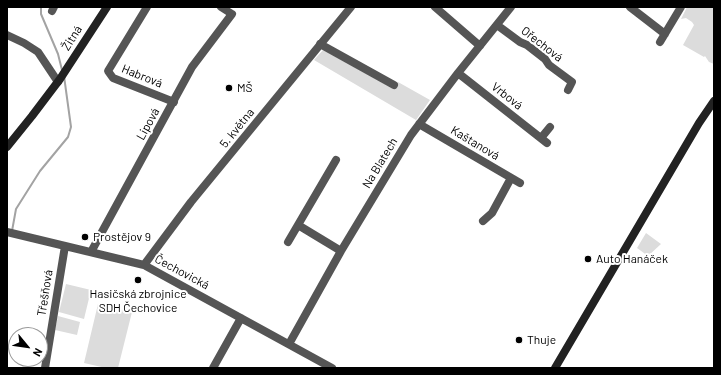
<!DOCTYPE html>
<html>
<head>
<meta charset="utf-8">
<style>
	body { margin:0 }
	#map { position:relative; width:721px; height:375px; overflow:hidden; background:#fff; font-family:Barlow,sans-serif }
	canvas { display:block }
	.frame { position:absolute; inset:0; border:8px solid #000; pointer-events:none }
	.north { position:absolute; left:8px; top:327px; width:40px; height:40px; box-sizing:border-box; background:#fff; border:1px solid #999; border-radius:50%; rotate:119deg; font-size:11px; font-weight:700; line-height:16px; text-align:center; color:#000 }
	.north::after { content:''; display:block; margin:auto; width:14px; height:18px; background:#000; clip-path:polygon(50% 0,100% 100%,50% 72%,0 100%) }
</style>
</head>
<body>
<div id="map">
<canvas width="721" height="375"></canvas>
<div class="frame"></div>
<div class="north">N</div>
</div>
<script>
const c = document.querySelector('canvas').getContext('2d');
c.lineJoin = 'round';
function paint(path, color) { c.fillStyle = color; c.fill(path, 'evenodd'); }
const shape = rows => new Path2D(rows.map(r => 'M' + r).join(''));
function stroke(path, color, width, dash) { c.strokeStyle = color; c.lineWidth = width; c.lineCap = dash ? 'butt' : 'round'; c.setLineDash(dash || []); c.stroke(path); }
function write(font, color, halo, rows, align = 'center') {
  c.font = font + ' Barlow,sans-serif'; c.lineWidth = 4; c.setLineDash([]); c.textBaseline = 'middle'; c.strokeStyle = halo; c.fillStyle = color; for (const [text, x, y, turn = 0] of rows) {
    c.save(); c.translate(x, y); c.rotate((+turn || 0) * Math.PI / 180); c.textAlign = isNaN(turn) ? turn : align; if (halo) c.strokeText(text, 0, 0); c.fillText(text, 0, 0); c.restore();
  }
}
const green = shape([
	[687,7,714,7,714,64,709,62,705,56,704,57,683,45,694,25,692,22,686,18,681,19],
	[323,50,394,89,398,82,430,100,416,120,314,60],
	[646,233,661,244,648,256,637,248],
	[66,284,91,290,84,319,59,312],
	[98,304,132,312,118,368,106,368,84,363],
	[58,316,80,322,77,335,55,330]
]);
const stream = shape([
	[41,7,41,14,58,54,62,70],
	[12,231,16,209,40,171,68,137,71,127,64,76],
	[7,286,7,307]
]);
const street = shape([
	[147,7,108,71,113,78,174,102],
	[435,7,480,46],
	[630,7,665,34],
	[52,11,54,7],
	[497,25,520,42,527,45,545,59,549,65,572,82,568,90],
	[7,35,24,43,38,52,58,82],
	[660,42,681,7],
	[320,44,394,85],
	[458,73,547,143],
	[419,124,520,183],
	[541,138,550,127],
	[483,221,492,213,511,178],
	[298,225,341,251],
	[7,232,144,265,332,368],
	[288,242,336,160],
	[91,252,192,67,232,14,221,7],
	[144,265,191,202,351,7],
	[289,344,341,251,411,135,458,73,511,7],
	[45,368,65,246],
	[213,368,241,318]
]);
const secondary = shape([
	[7,147,32,116,60,79,107,7],
	[555,368,699,123,714,101]
]);
const markers = [
	[229,88,4,"#000"],
	[85,237,4,"#000"],
	[588,259,4,"#000"],
	[138,280,4,"#000"],
	[519,340,4,"#000"]
];
const streetNames = [
	["Žitná",72,38,-58],
	["Ořechová",542,44,38],
	["Habrová",142,76,22],
	["Vrbová",507,96,38],
	["Lipová",148,124,-61],
	["5. května",237,128,-51],
	["Kaštanová",475,143,31],
	["Na Blatech",380,163,-59],
	["Čechovická",182,272,28],
	["Třešňová",45,293,-81]
];
const poiNames = [
	["MŠ",237,88],
	["Prostějov 9",93,237],
	["Auto Hanáček",596,259],
	["Hasičská zbrojnice",138,294,"center"],
	["SDH Čechovice",138,308,"center"],
	["Thuje",527,340]
];
paint(green, '#dcdcdc');
stroke(stream, '#a3a3a3', 2);
stroke(street, '#555', 8);
stroke(secondary, '#222', 8);
for (const [x, y, r, color] of markers) { const dot = new Path2D(); dot.arc(x, y, r, 0, 2 * Math.PI); c.fillStyle = color; c.fill(dot); stroke(dot, '#fff', 1.5); }
write('12px', '#000', '#fff', streetNames);
write('12px', '#000', '#fff', poiNames, 'left');
</script>
</body>
</html>
